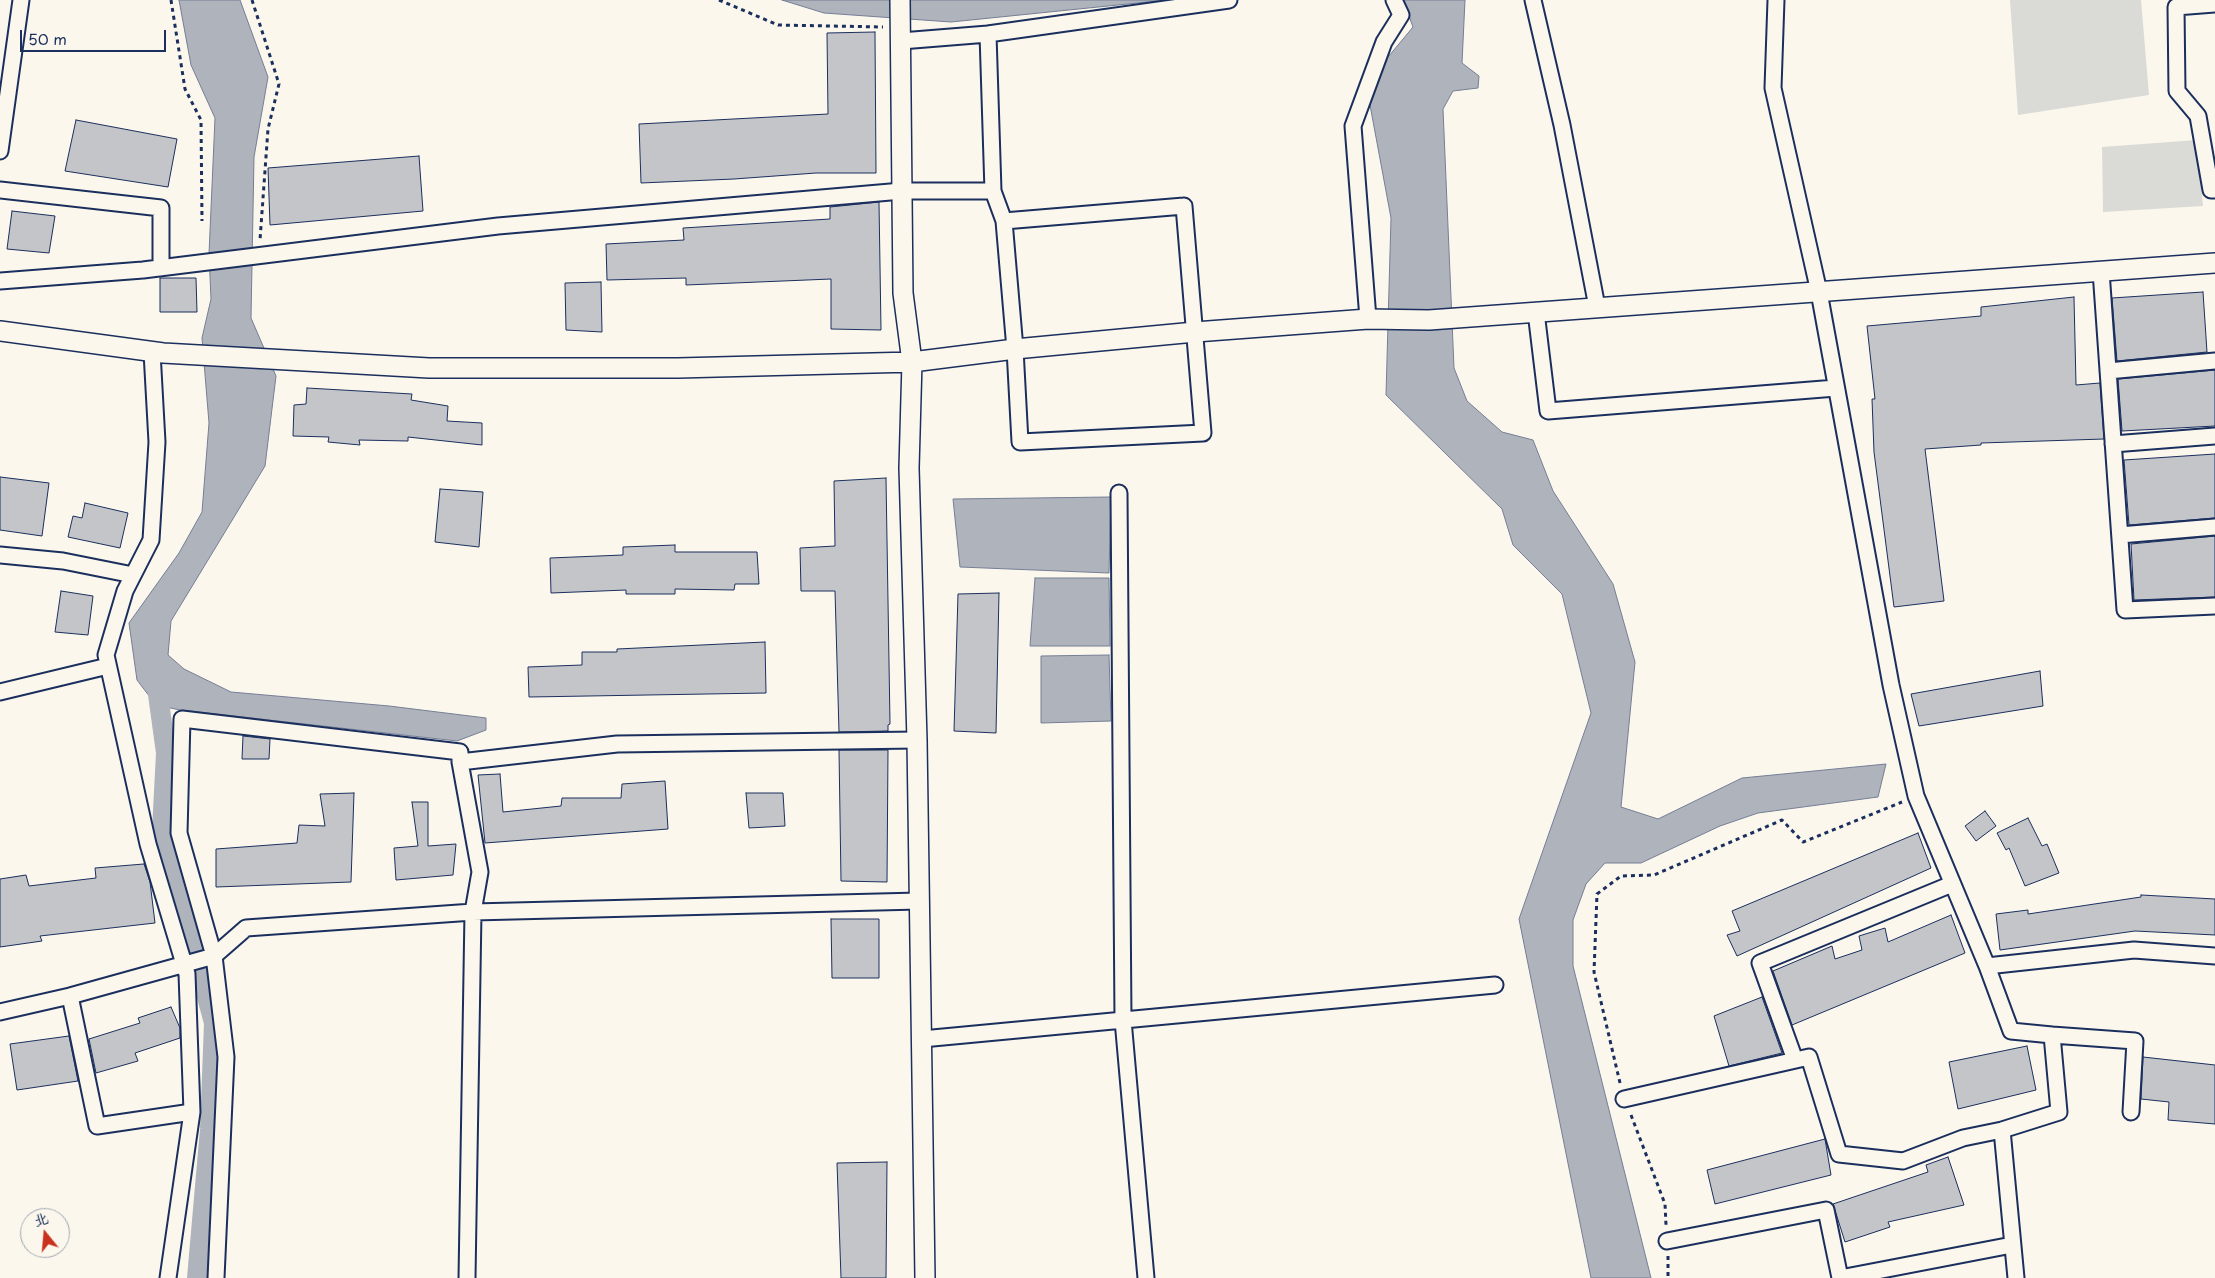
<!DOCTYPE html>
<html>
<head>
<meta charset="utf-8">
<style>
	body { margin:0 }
	#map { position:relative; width:2215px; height:1278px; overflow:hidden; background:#fbf7ec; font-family:"Playpen Sans","LXGW WenKai TC",sans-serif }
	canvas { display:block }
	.north { position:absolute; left:20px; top:1208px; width:50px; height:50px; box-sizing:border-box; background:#fbf7ec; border:1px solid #a1a7b3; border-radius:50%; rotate:343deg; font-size:14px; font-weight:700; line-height:20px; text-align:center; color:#1b2f5e }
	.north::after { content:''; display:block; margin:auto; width:18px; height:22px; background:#c8321e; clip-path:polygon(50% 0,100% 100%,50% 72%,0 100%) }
	.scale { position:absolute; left:20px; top:30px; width:146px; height:22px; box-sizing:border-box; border:2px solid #1b2f5e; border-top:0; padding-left:6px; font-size:15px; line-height:18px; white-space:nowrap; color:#1b2f5e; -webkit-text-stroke:4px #fbf7ec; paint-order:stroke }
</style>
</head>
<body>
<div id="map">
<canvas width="2215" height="1278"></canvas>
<div class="north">北</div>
<div class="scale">50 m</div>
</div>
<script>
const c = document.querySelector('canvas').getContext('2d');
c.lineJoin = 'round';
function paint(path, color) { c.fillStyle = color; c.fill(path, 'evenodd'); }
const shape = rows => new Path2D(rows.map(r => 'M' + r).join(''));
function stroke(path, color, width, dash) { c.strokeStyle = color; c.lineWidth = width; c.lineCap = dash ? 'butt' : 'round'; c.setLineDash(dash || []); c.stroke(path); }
const green = shape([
	[2010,0,2141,0,2149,95,2018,115],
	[2197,140,2203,206,2103,212,2102,147]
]);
const water = shape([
	[179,0,240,0,268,77,254,157,251,318,276,376,265,466,171,621,168,655,184,669,231,692,389,706,486,718,486,730,457,741,180,710,156,705,137,680,129,623,179,553,202,512,209,423,202,338,211,299,209,254,215,118,191,65,179,0],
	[782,0,1167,0,951,22,824,13,782,0],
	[1403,0,1465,0,1462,63,1479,76,1478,88,1453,91,1443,109,1454,368,1467,401,1502,432,1533,440,1553,491,1613,584,1635,662,1621,807,1658,819,1742,778,1886,764,1878,797,1758,813,1720,826,1641,863,1605,863,1586,884,1573,920,1573,966,1651,1278,1591,1278,1519,919,1591,713,1562,594,1513,545,1502,509,1386,395,1391,218,1370,105,1374,74,1413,27,1403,0],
	[1111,497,1109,573,960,567,953,499,1111,497],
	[1035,578,1109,578,1110,646,1030,646,1035,578],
	[1109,655,1111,721,1041,723,1041,656,1109,655]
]);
const canal = shape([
	[156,680,166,753,162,830,214,1023,210,1129,197,1278]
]);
const building = shape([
	[875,32,876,173,816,173,734,179,641,183,639,124,828,114,827,33,875,32],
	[76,120,177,139,168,187,65,171,76,120],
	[419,156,423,211,270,225,268,168,419,156],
	[879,202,881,330,831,329,831,279,686,285,686,278,607,280,606,244,684,240,683,228,830,219,830,207,879,202],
	[12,211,55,216,49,253,7,249,12,211],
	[160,278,196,278,197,312,160,312,160,278],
	[601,282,602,332,566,330,565,283,601,282],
	[2203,292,2207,352,2117,361,2112,298,2203,292],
	[2074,297,2076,385,2100,383,2104,439,1981,443,1981,445,1925,449,1944,601,1894,607,1874,452,1872,399,1875,399,1867,326,1981,316,1981,307,2074,297],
	[2215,370,2215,426,2122,431,2118,379,2215,370],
	[307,388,412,394,411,400,448,406,447,421,482,423,482,445,408,437,408,441,359,440,360,445,328,442,329,437,293,436,294,405,306,404,307,388],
	[2215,454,2215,518,2129,525,2124,460,2215,454],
	[0,477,49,483,42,536,0,530,0,477],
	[886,478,890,724,888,725,888,731,839,732,835,591,801,591,800,548,835,546,834,481,886,478],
	[440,489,483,492,479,547,435,542,440,489],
	[85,503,128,513,120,548,68,537,73,516,82,518,85,503],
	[2215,536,2215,597,2134,600,2131,544,2215,536],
	[675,545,675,552,757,552,759,584,735,584,734,590,675,589,675,594,626,594,626,590,551,593,550,558,623,555,623,547,675,545],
	[61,591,93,596,88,635,55,632,61,591],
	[999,593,996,733,954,731,958,594,999,593],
	[765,642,766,693,529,697,528,667,582,665,582,652,617,652,617,649,765,642],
	[2040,671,2043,706,1919,726,1911,694,2040,671],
	[243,736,270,739,269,759,242,759,243,736],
	[839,750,888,750,887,882,841,881,839,750],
	[500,774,503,812,561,806,562,798,621,798,622,784,665,781,668,829,485,843,478,775,500,774],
	[354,793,351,882,216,887,216,849,297,843,299,825,325,826,320,794,354,793],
	[746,793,783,793,785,826,749,828,746,793],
	[412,802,428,802,428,846,456,844,453,875,396,880,394,848,418,846,412,802],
	[1985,811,1996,826,1976,841,1965,826,1985,811],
	[2028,818,2042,846,2047,844,2059,873,2025,886,2009,848,2006,850,1997,833,2028,818],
	[1918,833,1931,868,1737,956,1727,935,1740,931,1732,911,1918,833],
	[144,864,150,882,155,923,40,936,42,941,0,947,0,879,26,875,29,886,96,878,95,868,144,864],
	[2141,895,2215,899,2215,935,2135,931,2000,950,1996,914,2028,910,2028,914,2141,897,2141,895],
	[1951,915,1965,953,1792,1025,1773,971,1832,946,1835,959,1862,950,1859,936,1885,928,1888,942,1951,915],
	[831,919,879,919,879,978,832,978,831,919],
	[1762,997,1782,1053,1729,1066,1714,1016,1762,997],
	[171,1007,180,1028,180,1038,135,1053,138,1061,96,1073,89,1039,140,1023,138,1018,171,1007],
	[69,1036,78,1081,17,1090,10,1044,69,1036],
	[2027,1046,2036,1090,1958,1109,1949,1062,2027,1046],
	[2143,1057,2215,1065,2215,1124,2168,1120,2169,1102,2141,1099,2143,1057],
	[1825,1139,1831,1175,1715,1204,1707,1170,1825,1139],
	[1948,1157,1964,1205,1888,1222,1890,1227,1845,1242,1833,1204,1928,1172,1926,1165,1948,1157],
	[887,1162,886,1278,841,1278,837,1163,887,1162]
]);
const path = shape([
	[171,0,185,89,201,120,202,221],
	[252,0,279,84,268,129,260,240],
	[719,0,778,25,883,27],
	[1620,1083,1594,972,1597,894,1621,876,1654,875,1782,820,1803,842,1902,802],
	[1631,1115,1665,1204,1666,1225],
	[1668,1256,1668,1278]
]);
const minor = shape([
	[1533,0,1562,125,1597,307],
	[2215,4,2176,7,2177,91,2198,116,2211,190,2215,190],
	[988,34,1229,0],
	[0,151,21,0],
	[0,190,161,208,161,268],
	[993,191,1004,221],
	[1184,206,1203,433,1020,442,1015,349,1004,221,1184,206],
	[2101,271,2125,610,2215,606],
	[0,281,143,270,498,226,902,191,993,191,988,34,901,41],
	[1536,312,1548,411,1836,388],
	[1368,319,1353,126,1384,42,1401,15,1394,0],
	[152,352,157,442,151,540,125,591,106,655,148,844,187,974,192,1112,168,1278],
	[2108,371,2215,361],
	[2113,444,2215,436],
	[1119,493,1123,1020,1146,1278],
	[2120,535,2215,527],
	[0,555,63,561,133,575],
	[0,692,108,666],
	[1987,966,2134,950,2215,956],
	[70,996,97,1126,192,1112],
	[0,1012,70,996,214,956,246,928,473,912,919,901],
	[2052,1035,2135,1041,2131,1112],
	[922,1039,1495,985],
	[1795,1060,1760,963,1952,884],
	[1624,1099,1809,1057,1839,1154,1903,1161,1963,1138,2002,1130,2059,1112,2052,1035,2011,1031,1987,966,1916,796,1891,685,1819,292,1773,88,1776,0],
	[2002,1130,2016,1278],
	[1667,1241,1826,1210,1840,1278],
	[216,1278,226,1057,214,956,179,833,182,719,460,752,460,762],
	[467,1278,473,912,480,872,460,762,617,744,917,740],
	[1840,1278,2012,1245]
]);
const tertiary = shape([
	[900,0,903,293,912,362,909,468,917,740,925,1278],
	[0,331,163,353,429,368,678,368,912,362,1015,349,1195,332,1368,319,1429,320,2215,263]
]);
paint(green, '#dadad7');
paint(water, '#afb3bb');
stroke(water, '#747e96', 1);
stroke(canal, '#afb3bb', 20);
paint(building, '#c3c5c9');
stroke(building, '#1b2f5e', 1);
stroke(minor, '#1b2f5e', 19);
stroke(tertiary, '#1b2f5e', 22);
stroke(path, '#1b2f5e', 3, [4, 4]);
stroke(minor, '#fbf7ec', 15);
stroke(tertiary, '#fbf7ec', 19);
</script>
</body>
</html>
